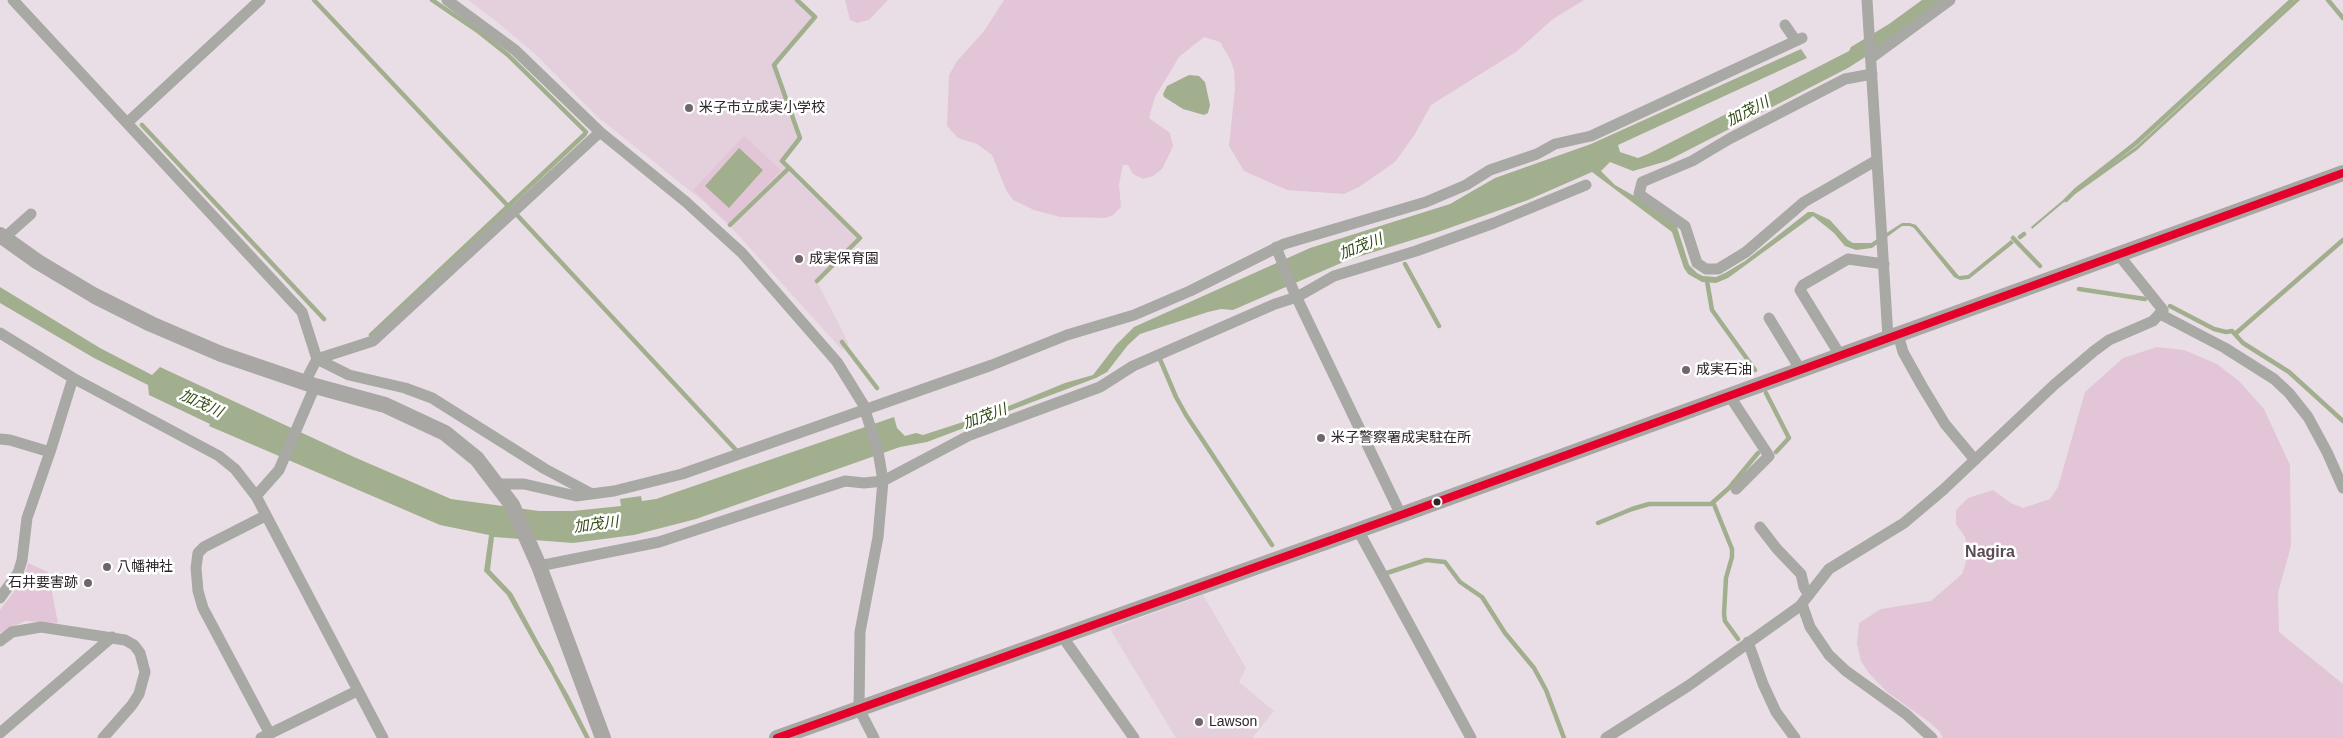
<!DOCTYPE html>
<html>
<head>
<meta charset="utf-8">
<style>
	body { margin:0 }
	canvas { display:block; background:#e9dee5 }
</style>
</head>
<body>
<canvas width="2343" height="738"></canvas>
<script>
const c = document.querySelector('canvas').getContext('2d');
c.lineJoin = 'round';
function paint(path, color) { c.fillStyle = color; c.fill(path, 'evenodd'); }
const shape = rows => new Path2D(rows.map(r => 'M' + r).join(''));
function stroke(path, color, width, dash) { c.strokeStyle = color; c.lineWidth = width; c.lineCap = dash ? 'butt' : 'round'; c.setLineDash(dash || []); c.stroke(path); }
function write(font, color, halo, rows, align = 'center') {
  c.font = font + ' Helvetica,"Noto Sans JP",sans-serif'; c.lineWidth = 5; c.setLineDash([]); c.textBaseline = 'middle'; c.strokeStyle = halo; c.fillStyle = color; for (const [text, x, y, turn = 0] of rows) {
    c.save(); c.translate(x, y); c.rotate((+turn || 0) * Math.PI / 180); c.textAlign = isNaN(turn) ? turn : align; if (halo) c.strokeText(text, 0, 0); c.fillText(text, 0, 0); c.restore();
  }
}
const built = shape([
	[468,0,796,0,814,18,773,65,799,137,781,161,786,169,728,225,704,202,598,117,534,53,497,22],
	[788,171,858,238,816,280,849,344,842,350,731,227],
	[1203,595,1246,668,1239,682,1274,711,1252,738,1176,738,1110,629]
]);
const green = shape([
	[845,0,888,0,869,20,857,23,850,20],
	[1004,0,1584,0,1553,19,1516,52,1431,105,1415,134,1395,162,1359,187,1344,194,1287,190,1244,171,1229,146,1235,88,1234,70,1230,59,1220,42,1204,37,1179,57,1155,97,1149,118,1170,133,1173,146,1167,159,1162,169,1153,176,1143,179,1133,174,1128,165,1123,165,1119,184,1121,207,1113,215,1106,218,1060,217,1034,210,1013,200,1006,190,992,155,977,144,958,138,947,126,949,75,957,61,984,31],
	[744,136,781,170,729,224,693,190],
	[2157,347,2184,350,2217,364,2240,382,2264,409,2290,465,2291,546,2278,593,2279,632,2343,684,2343,738,1943,738,1939,731,1929,722,1887,692,1868,672,1861,661,1857,644,1859,623,1881,609,1931,601,1962,574,1968,555,1965,537,1956,524,1956,510,1968,498,1993,490,2011,503,2023,508,2050,499,2058,487,2085,392,2123,358],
	[28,563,48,572,58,623,25,621,0,633,0,610,24,578]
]);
const water = shape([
	[1922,0,1944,0,1884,45,1848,68,1667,161,1633,171,1610,162,1601,171,1615,185,1643,201,1676,224,1689,265,1697,273,1703,276,1716,277,1725,273,1745,261,1808,212,1813,212,1830,220,1848,240,1853,243,1871,243,1902,223,1910,223,1916,225,1959,276,1968,275,2011,240,2014,243,1969,279,1960,280,1954,277,1914,228,1910,226,1902,226,1872,248,1856,250,1845,246,1834,233,1813,216,1728,278,1716,283,1702,282,1688,274,1684,268,1672,232,1592,172,1528,200,1438,232,1348,260,1233,310,1221,309,1208,312,1140,334,1128,345,1107,372,1096,378,927,442,900,447,696,519,634,535,573,543,494,537,490,570,512,593,545,654,541,656,507,595,484,571,489,535,440,525,209,426,210,424,149,395,148,385,94,358,0,303,0,287,100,348,152,375,160,367,354,457,451,499,539,511,573,511,621,506,620,499,641,496,642,501,656,499,894,417,897,428,905,436,916,433,923,435,994,412,1065,383,1093,375,1116,345,1134,327,1310,248,1450,204,1495,178,1591,144,1801,49,1807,58,1618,145,1620,152,1638,158,1648,154,1849,51,1851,47,1889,24],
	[2295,0,2300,0,2137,150,2064,202,2032,229,2031,227,2063,200,2137,146],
	[1189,75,1199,76,1205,82,1210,105,1208,113,1204,115,1183,109,1164,97,1163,94,1167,86],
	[739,148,763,170,729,208,705,186],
	[551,665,569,696,590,738,585,738,548,667]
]);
const stream = shape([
	[314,0,509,207],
	[432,0,479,32,508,55,586,132],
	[797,0,815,17,774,65,800,138,782,161,860,238,817,281],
	[2328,0,2343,18],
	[142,125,324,319],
	[2066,200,2076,190,2136,143,2292,0],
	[517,215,736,450],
	[730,225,788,169],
	[2020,237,2024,234],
	[2013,238,2040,266],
	[1405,264,1439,326],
	[1707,281,1712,310,1755,370],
	[2079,289,2145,299],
	[2170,306,2214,329,2226,332,2232,331,2243,343,2289,372,2343,421],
	[2235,334,2343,240],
	[371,335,585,134],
	[842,342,877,388],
	[1159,357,1176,397,1186,415,1272,545],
	[1766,393,1789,438,1776,452],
	[1713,502,1732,549,1732,557,1726,578,1724,614,1725,621,1738,639],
	[1598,523,1632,509,1649,504,1711,504,1729,488,1758,453],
	[1387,573,1426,560,1445,562,1460,582,1482,597,1505,633,1534,668,1546,690,1564,738],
	[541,651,552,670]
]);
const street = shape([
	[13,0,302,312,317,359,305,382],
	[447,0,515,50,600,132,686,202,742,253,837,362,863,404,878,451,883,481,878,537,860,632,859,709,874,738],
	[1867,0,1888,337],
	[1785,25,1796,41],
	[1871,58,1950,0],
	[1872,74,1845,79,1729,139,1692,161,1642,182,1639,194,1685,226,1697,263,1706,269,1718,269,1746,252,1804,202,1877,160],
	[127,123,260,0],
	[4,238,31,214],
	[1276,247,1294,292,1401,515],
	[2160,314,2225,348,2274,379,2289,393,2308,417,2327,452,2343,488],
	[1769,318,1800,369],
	[0,333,73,378,219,456,235,469,256,496,383,738],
	[1898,334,1903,352,1922,386,1945,424,1975,460],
	[1840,355,1800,290,1803,285,1848,259,1884,264],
	[317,359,373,341,600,132],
	[317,359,349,375,405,388,432,398,545,469,592,494],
	[1729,395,1769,456,1736,489],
	[0,439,10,440,50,452],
	[498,484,524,484,576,496,614,491,682,474,992,365,1067,335,1134,315,1190,291,1284,244,1426,202,1466,185,1490,170,1537,154,1555,144,1591,136,1802,38],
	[256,496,279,470,315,386],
	[265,516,204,547,198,553,196,568,198,591,203,608,270,734],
	[1760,527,1777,549,1801,574,1804,587,1809,595],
	[1358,530,1471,738],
	[539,566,659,542,845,481,864,483,883,481,970,435,1100,387,1133,366,1275,304,1297,297,1334,276,1416,251,1494,223,1586,185],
	[0,598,18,573,22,560,27,518,50,452,73,378],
	[1802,604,1810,627,1829,655,1846,671,1906,714,1932,738],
	[1062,636,1134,738],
	[0,641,12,632,41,627,125,640,134,645,140,653,145,672,139,694,132,705,103,738],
	[1748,642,1763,684,1776,712,1795,738],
	[0,733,112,637],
	[261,738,357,691],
	[1606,738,1688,686,1800,606,1829,569,1904,523,1943,490,2054,385,2094,351,2109,340,2153,321,2163,310,2118,254]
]);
const secondary = shape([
	[0,235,38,262,95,296,151,324,221,354,315,386,385,405,445,433,477,459,512,505,539,566,603,738],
	[777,738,1401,515,2343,173]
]);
const bus1 = shape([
	[777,738,1401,515,2343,173]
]);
const markers = [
	[689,108,5,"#6e666b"],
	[799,259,5,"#6e666b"],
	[1686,370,5,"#6e666b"],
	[1321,438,5,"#6e666b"],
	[1437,502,4.5,"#2c2529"],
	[107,567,5,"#6e666b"],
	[88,583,5,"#6e666b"],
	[1199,722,5,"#6e666b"]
];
const poiNames = [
	["米子市立成実小学校",699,108],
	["成実保育園",809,259],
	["成実石油",1696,370],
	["米子警察署成実駐在所",1331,438],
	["八幡神社",117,567],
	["石井要害跡",78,583,"right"],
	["Lawson",1209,722]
];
const waterNames = [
	["加茂川",1748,112,-27],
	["加茂川",1361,247,-21],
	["加茂川",201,404,25],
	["加茂川",985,417,-20],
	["加茂川",596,525,-7]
];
const quarterNames = [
	["Nagira",1990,553]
];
paint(built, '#e3d0dc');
paint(green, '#e2c6d7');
paint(water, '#a2af8e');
stroke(stream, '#a2af8e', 4.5);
stroke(street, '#a8a8a4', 11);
stroke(secondary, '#a8a7a4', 16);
stroke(bus1, '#e4002b', 8);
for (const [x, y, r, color] of markers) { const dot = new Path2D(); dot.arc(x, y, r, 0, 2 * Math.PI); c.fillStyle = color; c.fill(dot); stroke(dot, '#fff', 2); }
write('14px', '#2c2529', '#fff', poiNames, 'left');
write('italic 15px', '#324a13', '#fff', waterNames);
write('bold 16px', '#5b4b54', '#fff', quarterNames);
</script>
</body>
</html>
